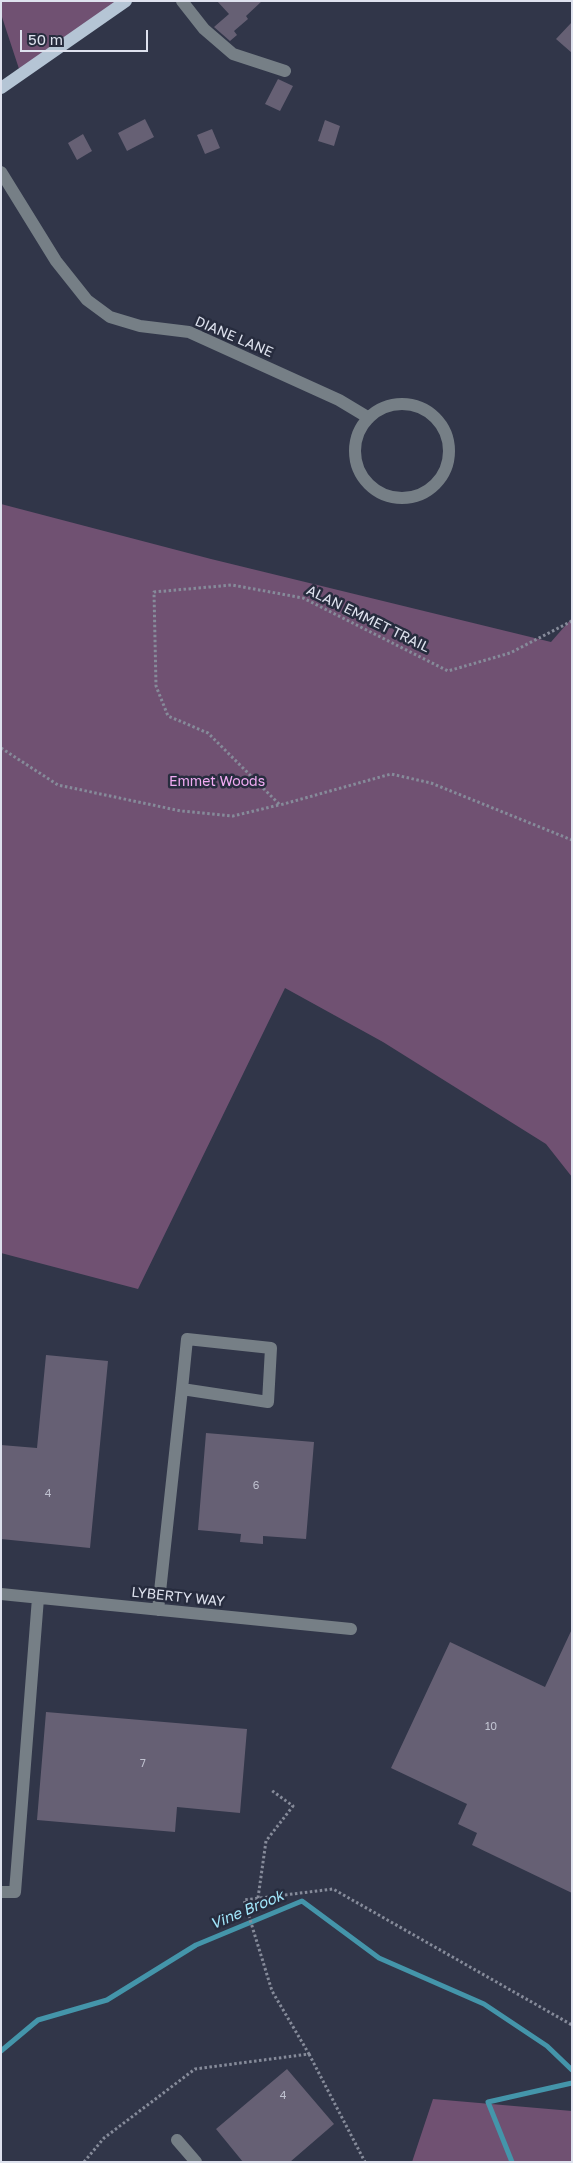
<!DOCTYPE html>
<html>
<head>
<meta charset="utf-8">
<style>
	body { margin:0 }
	#map { position:relative; width:573px; height:2163px; overflow:hidden; background:#313649; font-family:"Golos Text",sans-serif }
	canvas { display:block }
	.frame { position:absolute; inset:0; border:2px solid #dee2ee; pointer-events:none }
	.scale { position:absolute; left:20px; top:30px; width:128px; height:22px; box-sizing:border-box; border:2px solid #dee2ee; border-top:0; padding-left:6px; font-size:15px; line-height:18px; white-space:nowrap; color:#dee2ee; -webkit-text-stroke:4px #272c3e; paint-order:stroke }
</style>
</head>
<body>
<div id="map">
<canvas width="573" height="2163"></canvas>
<div class="frame"></div>
<div class="scale">50 m</div>
</div>
<script>
const c = document.querySelector('canvas').getContext('2d');
c.lineJoin = 'round';
function paint(path, color) { c.fillStyle = color; c.fill(path, 'evenodd'); }
const shape = rows => new Path2D(rows.map(r => 'M' + r).join(''));
function stroke(path, color, width, dash) { c.strokeStyle = color; c.lineWidth = width; c.lineCap = dash ? 'butt' : 'round'; c.setLineDash(dash || []); c.stroke(path); }
function write(font, color, halo, rows, align = 'center') {
  c.font = font + ' "Golos Text",sans-serif'; c.lineWidth = 5; c.setLineDash([]); c.textBaseline = 'middle'; c.strokeStyle = halo; c.fillStyle = color; for (const [text, x, y, turn = 0] of rows) {
    c.save(); c.translate(x, y); c.rotate((+turn || 0) * Math.PI / 180); c.textAlign = isNaN(turn) ? turn : align; if (halo) c.strokeText(text, 0, 0); c.fillText(text, 0, 0); c.restore();
  }
}
const green = shape([
	[1,1,125,1,22,78,1,14],
	[1,504,211,559,551,642,572,618,572,1177,546,1144,383,1042,285,988,138,1289,1,1253],
	[433,2099,572,2111,572,2162,412,2162]
]);
const stream = shape([
	[1,2051,38,2020,107,2000,196,1945,302,1901,379,1958,484,2004,547,2046,572,2070],
	[512,2162,488,2102,572,2083]
]);
const building = shape([
	[217,1,262,1,246,16,248,19,234,31,237,35,230,41,214,27,229,14],
	[572,22,572,53,556,39],
	[278,79,293,86,280,111,265,104],
	[145,119,154,137,127,151,118,133],
	[325,120,340,126,334,146,318,141],
	[212,129,220,148,205,154,197,135],
	[83,134,92,151,77,160,68,143],
	[46,1355,108,1361,90,1548,1,1539,1,1445,37,1448],
	[206,1433,314,1442,306,1539,263,1536,263,1544,240,1542,241,1534,198,1530],
	[572,1629,572,1893,472,1845,477,1833,458,1824,467,1804,391,1768,450,1642,545,1687],
	[46,1712,247,1729,240,1813,177,1807,175,1832,37,1820],
	[287,2069,334,2124,290,2162,243,2162,216,2129]
]);
const path = shape([
	[572,621,510,653,448,671,303,598,232,585,154,592,156,686,168,716,208,733,280,805,391,774,431,783,572,840],
	[1,748,58,785,181,811,233,816,279,805],
	[258,1898,266,1841,293,1806,271,1790],
	[309,2054,365,2162],
	[84,2162,104,2138,195,2069,309,2054,272,1991,244,1900,333,1889,572,2025]
]);
const minor = shape([
	[182,1,204,29,233,54,285,71],
	[1,172,56,261,87,300,110,317,140,326,189,332,339,400,369,418],
	'355 451a47 47 0 1 1 94 0a47 47 0 1 1-94 0Z',
	[1,1594,351,1629],
	[158,1610,182,1389,187,1339,271,1348,268,1402,182,1389],
	[1,1892,15,1892,38,1598],
	[177,2140,196,2162]
]);
const major = shape([
	[1,88,126,1]
]);
const numberNames = [
	["6",256,1486],
	["4",48,1494],
	["10",491,1727],
	["7",143,1764],
	["4",283,2096]
];
const streetNames = [
	["DIANE LANE",234,337,23],
	["ALAN EMMET TRAIL",368,619,26],
	["LYBERTY WAY",178,1597,6]
];
const parkNames = [
	["Emmet Woods",217,782]
];
const waterNames = [
	["Vine Brook",247,1910,-23]
];
paint(green, '#705172');
stroke(stream, '#4495aa', 5);
paint(building, '#666074');
stroke(path, '#868b9a', 3, [2.5, 2.5]);
stroke(minor, '#767f86', 12);
stroke(major, '#b5c5d5', 12);
write('11px', '#c0c2d0', null, numberNames);
write('14px', '#dee2ee', '#272c3e', streetNames);
write('14px', '#f2acf4', '#272c3e', parkNames);
write('italic 15px', '#a1e6fb', '#272c3e', waterNames);
</script>
</body>
</html>
